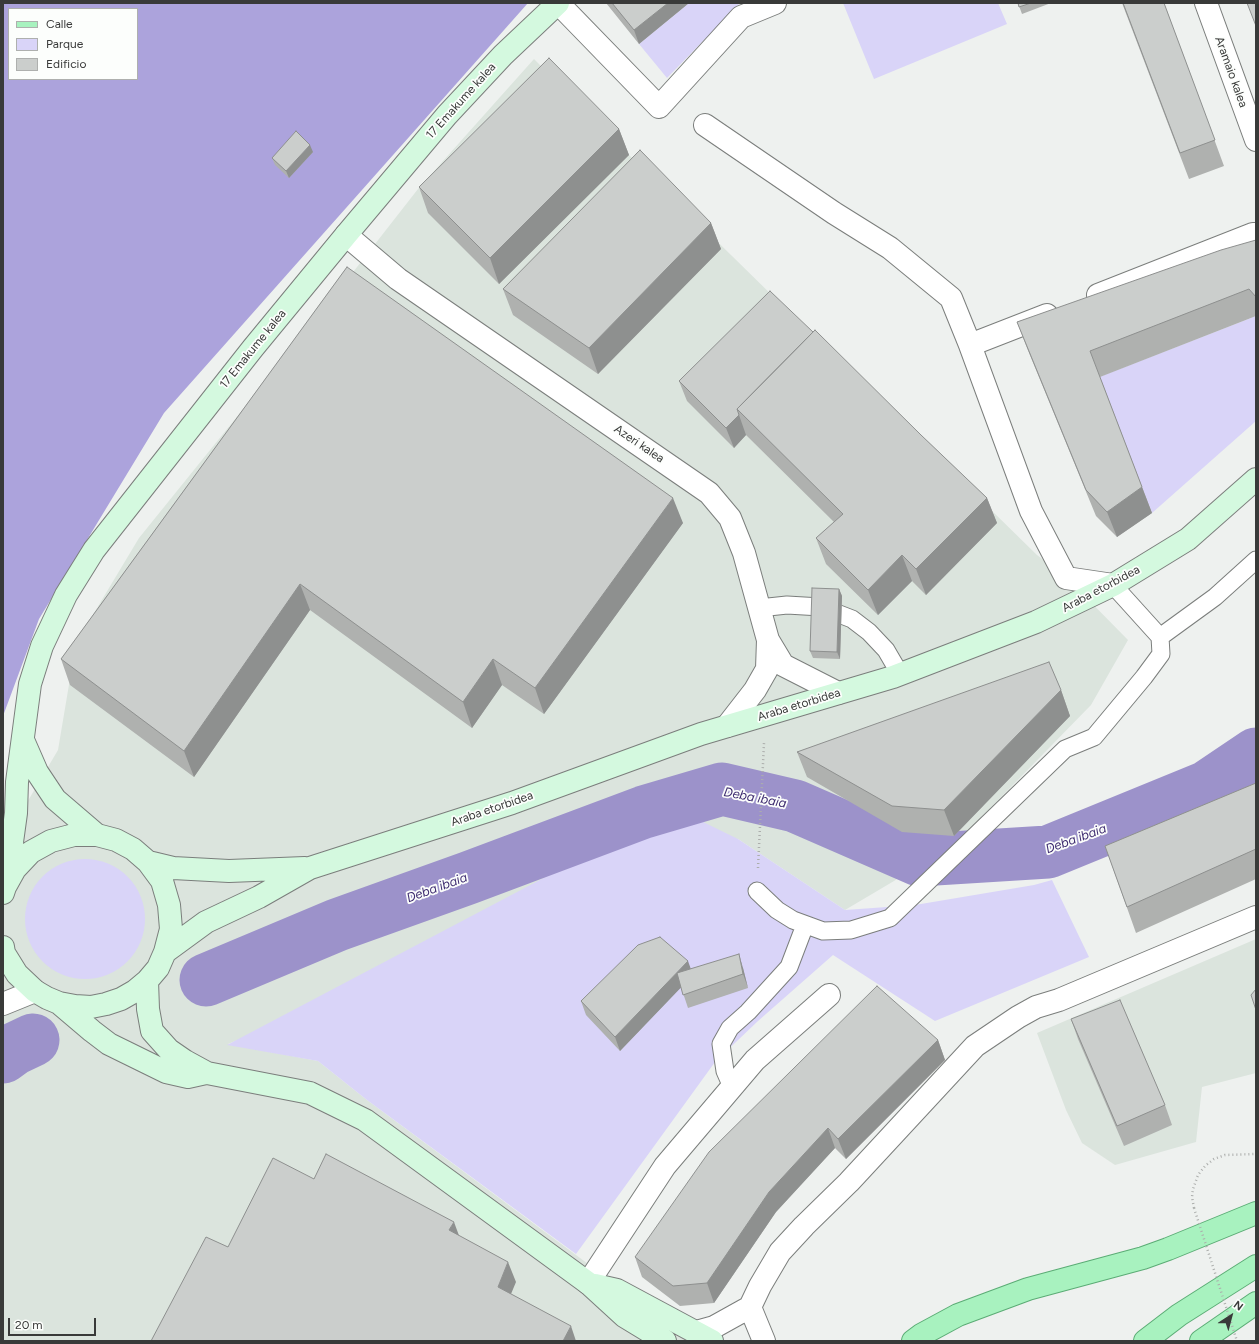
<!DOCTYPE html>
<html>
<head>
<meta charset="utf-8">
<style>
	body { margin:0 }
	#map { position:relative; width:1259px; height:1344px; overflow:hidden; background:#eef1ef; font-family:Figtree,sans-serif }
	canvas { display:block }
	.frame { position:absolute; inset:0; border:4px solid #393a39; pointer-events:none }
	.legend { position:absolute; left:8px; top:8px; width:130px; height:72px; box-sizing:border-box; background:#fcfefc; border:1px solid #aeb0ae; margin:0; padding:5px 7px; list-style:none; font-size:12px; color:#393a39 }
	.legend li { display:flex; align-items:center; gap:8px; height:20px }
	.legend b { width:20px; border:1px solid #aeb0ae }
	.north { position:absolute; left:1211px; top:1296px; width:40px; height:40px; -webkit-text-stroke:3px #fcfefc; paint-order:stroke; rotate:36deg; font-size:11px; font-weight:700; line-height:16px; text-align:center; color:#393a39 }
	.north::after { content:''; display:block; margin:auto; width:14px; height:18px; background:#393a39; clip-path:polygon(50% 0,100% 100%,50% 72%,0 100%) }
	.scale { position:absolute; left:8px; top:1318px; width:88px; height:18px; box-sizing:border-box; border:2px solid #393a39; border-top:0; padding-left:5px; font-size:12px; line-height:14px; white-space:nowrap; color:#393a39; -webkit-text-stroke:3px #fcfefc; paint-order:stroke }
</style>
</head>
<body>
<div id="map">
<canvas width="1259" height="1344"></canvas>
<div class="frame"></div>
<ul class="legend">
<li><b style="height:5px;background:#a8f2bf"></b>Calle</li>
<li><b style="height:11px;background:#d9d4f8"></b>Parque</li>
<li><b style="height:11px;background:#cbcecc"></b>Edificio</li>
</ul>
<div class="north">N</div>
<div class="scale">20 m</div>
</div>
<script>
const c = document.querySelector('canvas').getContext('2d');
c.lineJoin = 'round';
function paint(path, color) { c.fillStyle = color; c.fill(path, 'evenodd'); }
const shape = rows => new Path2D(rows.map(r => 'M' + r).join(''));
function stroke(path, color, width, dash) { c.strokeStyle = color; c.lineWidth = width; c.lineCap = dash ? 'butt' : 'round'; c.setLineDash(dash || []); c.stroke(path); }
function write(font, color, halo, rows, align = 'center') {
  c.font = font + ' Figtree,sans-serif'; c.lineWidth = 3.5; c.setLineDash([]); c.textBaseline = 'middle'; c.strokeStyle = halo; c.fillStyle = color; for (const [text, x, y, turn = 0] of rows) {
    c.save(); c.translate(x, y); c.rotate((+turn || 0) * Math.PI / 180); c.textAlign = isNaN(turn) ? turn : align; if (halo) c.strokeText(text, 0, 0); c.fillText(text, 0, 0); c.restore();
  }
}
const built = shape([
	[534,59,629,155,1037,555,1067,578,1128,640,1091,705,970,829,894,881,845,910,738,839,228,1044,318,1061,367,1100,692,1341,3,1341,3,843,58,750,76,643,139,538,332,299,418,189],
	[1256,939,1256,1073,1202,1087,1196,1142,1115,1165,1082,1143,1066,1110,1037,1033]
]);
const green = shape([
	[689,3,740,3,667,78,639,44],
	[843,3,998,3,1007,24,874,79],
	[1256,316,1256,421,1152,513,1099,377],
	[697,819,738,839,845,910,915,905,1034,885,1052,880,1089,957,935,1021,833,955,758,1021,715,1062,576,1254,367,1100,318,1061,227,1045,610,843],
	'25 919a60 60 0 1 1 120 0a60 60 0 1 1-120 0Z'
]);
const forest = shape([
	[3,3,528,3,164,413,39,619,3,716],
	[9,9,137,9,137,79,9,79]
]);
const river = shape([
	[206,980,337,925,468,878,644,812,722,789,795,806,919,860,1048,852,1207,787,1256,754],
	[3,1057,14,1049,33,1040]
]);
const path = shape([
	[758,868,764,743],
	[1194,1208,1192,1197,1193,1189,1198,1175,1205,1166,1214,1159,1225,1155,1256,1154]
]);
const lane = shape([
	[1113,585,1160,637,1215,597,1256,560],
	[759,608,787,605,821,607,852,619,869,632,886,650,900,674],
	[757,891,777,910,793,920,823,931,851,930,890,918,1065,749,1094,737,1144,677,1161,654,1160,637],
	[732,1087,725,1071,721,1044,730,1028,748,1012,789,967,805,925]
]);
const street = shape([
	[558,3,659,107,741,17,775,3],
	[1206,3,1256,140],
	[705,125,834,213,890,248,951,298,970,345,1031,511,1066,578,1113,585],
	[346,235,398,279,709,493,730,518,744,553,768,640,767,669,755,690,727,726],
	[1098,295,1253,234,1256,234],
	[970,345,1047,315],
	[768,640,783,665,838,693],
	[3,1004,35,991],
	[588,1283,665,1166,755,1060,829,995],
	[750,1307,760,1286,780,1252,804,1226,849,1182,975,1046,1018,1017,1036,1007,1059,1000,1256,917],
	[750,1307,764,1341],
	[696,1332,714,1327,750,1307]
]);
const secondary = shape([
	[23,740,37,772,55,799,97,835],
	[148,862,173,868,229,871,305,868],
	[15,869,12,842,16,813,17,782,30,684,42,646,66,595,94,550,253,348,346,235,447,115,503,55,558,3],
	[3,893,5,887,15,869,31,852,51,841,74,835,97,835,116,840,133,849,148,862,162,881,169,905,171,929,165,952,158,968,147,981,135,991,121,999,106,1004,91,1007,75,1006,59,1003,47,998,35,991,17,974,4,953,3,947],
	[165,952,206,922,259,897,310,868,512,803,701,734,893,677,1036,622,1113,585,1188,539,1256,479],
	[147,981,148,1009,152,1031,169,1050,185,1061,207,1073,310,1093,365,1120,588,1283,624,1316,665,1341],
	[59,1003,92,1031,109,1044,166,1072,188,1077,206,1073],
	[595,1285,617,1290,712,1341]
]);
const primary = shape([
	[913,1341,921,1335,958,1315,1028,1289,1143,1258,1168,1249,1256,1213],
	[1145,1341,1179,1315,1256,1266],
	[1201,1341,1256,1303]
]);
const pathBridge = shape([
	[1194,1208,1237,1341]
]);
const wall = shape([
	[606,3,689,3,639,44],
	[1018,3,1051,3,1022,14],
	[1122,3,1164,3,1224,166,1189,179],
	[619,129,629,155,499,284,428,213,419,187],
	[313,152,289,178,275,165,272,158],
	[711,223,721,249,598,374,513,315,503,289],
	[1256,240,1256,316,1100,377,1152,513,1117,537,1096,516,1027,348,1017,322],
	[347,267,683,523,544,714,502,685,472,728,310,610,194,777,70,685,61,659],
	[679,381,921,435,987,498,997,523,926,595,912,581,878,615,826,564,816,538,834,522,746,435,734,448,687,401],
	[839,589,842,596,840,659,813,658,810,651],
	[1061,690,1070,716,954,836,902,832,807,777,797,752],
	[1256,783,1256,879,1136,933,1105,846],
	[743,968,748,988,688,1008,681,987,620,1051,586,1015,581,1001,691,969],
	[1071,1019,1165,1105,1172,1125,1124,1146,1078,1039],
	[938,1040,945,1060,846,1159,835,1148,776,1212,714,1303,680,1306,642,1277,635,1257]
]);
const shadedWall = shape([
	[668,3,689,3,639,44,634,30],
	[619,129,629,155,499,284,490,258],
	[310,145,313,152,289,178,286,171],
	[711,223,721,249,598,374,589,348],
	[739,415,746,435,734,448,726,428],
	[1142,487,1152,513,1117,537,1107,512],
	[673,498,683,523,544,714,535,688],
	[987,498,997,523,926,595,916,569],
	[902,555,912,581,878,615,868,590],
	[300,584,310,610,194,777,184,751],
	[839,589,842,596,840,659,837,652],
	[493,659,502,685,472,728,463,702],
	[1061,690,1070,716,954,836,944,810],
	[739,954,743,968,748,988,743,974],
	[688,961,693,975,620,1051,615,1037],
	[938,1040,945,1060,846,1159,838,1139],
	[828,1128,835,1148,776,1212,714,1303,707,1283,769,1192],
	[454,1222,461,1241,449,1230],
	[508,1262,516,1282,506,1306,498,1287],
	[571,1326,576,1341,563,1341]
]);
const building = shape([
	[612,3,668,3,634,30,612,3],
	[1018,3,1031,3,1019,7,1018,3],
	[1123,3,1164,3,1215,140,1180,153,1123,3],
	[1247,3,1256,3,1256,26,1247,3],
	[549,58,619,129,490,258,419,187,549,58],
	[296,131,310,145,286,171,272,158,296,131],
	[640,150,711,223,589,348,503,289,640,150],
	[1256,240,1256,297,1249,289,1090,351,1142,487,1107,512,1086,490,1017,322,1221,250,1256,240],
	[347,267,673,498,535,688,493,659,463,702,300,584,184,751,61,659,347,267],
	[770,291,813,332,737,409,739,415,726,428,679,381,770,291],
	[815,330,921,435,987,498,916,569,902,555,868,590,816,538,843,514,737,409,815,330],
	[812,588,839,589,837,652,810,651,812,588],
	[1049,662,1061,690,944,810,892,806,797,752,1049,662],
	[1256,783,1256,849,1127,907,1105,846,1256,783],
	[660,937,688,961,615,1037,581,1001,638,945,660,937],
	[739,954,743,974,683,995,677,973,739,954],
	[877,986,938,1040,838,1139,828,1128,769,1192,707,1283,673,1286,635,1257,709,1152,877,986],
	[1256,989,1256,1010,1251,995,1256,989],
	[1120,1000,1165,1105,1117,1126,1071,1019,1120,1000],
	[326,1154,454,1222,449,1230,508,1262,498,1287,571,1326,563,1341,151,1341,206,1237,228,1247,273,1158,314,1179,326,1154]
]);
const streetNames = [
	["Aramaio kalea",1231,72,70],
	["17 Emakume kalea",461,101,-48],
	["17 Emakume kalea",253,349,-51],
	["Azeri kalea",639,444,34],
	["Araba etorbidea",1101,589,-28],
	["Araba etorbidea",799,705,-17],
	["Araba etorbidea",492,809,-19]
];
const waterNames = [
	["Deba ibaia",755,798,11],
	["Deba ibaia",1076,839,-20],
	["Deba ibaia",437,888,-20]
];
paint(built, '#dbe4dd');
paint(green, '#d9d4f8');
paint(forest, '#aca3dc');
stroke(river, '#9c92ca', 53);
stroke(lane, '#7b7e7c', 19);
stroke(street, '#7b7e7c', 24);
stroke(secondary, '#7b7e7c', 24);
stroke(primary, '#5bac75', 24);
stroke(path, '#acaeac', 2.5, [1, 3]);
stroke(lane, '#fff', 17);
stroke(street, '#fff', 22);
stroke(secondary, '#d4f9df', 22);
stroke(primary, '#a8f2bf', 22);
stroke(pathBridge, '#acaeac', 2.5, [1, 3]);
paint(wall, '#afb1af');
paint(shadedWall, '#8e908f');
paint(building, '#cbcecc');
stroke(building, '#8e908f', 1);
write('12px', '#393a39', '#fcfefc', streetNames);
write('italic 13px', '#3f2d71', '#fcfefc', waterNames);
</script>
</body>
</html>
